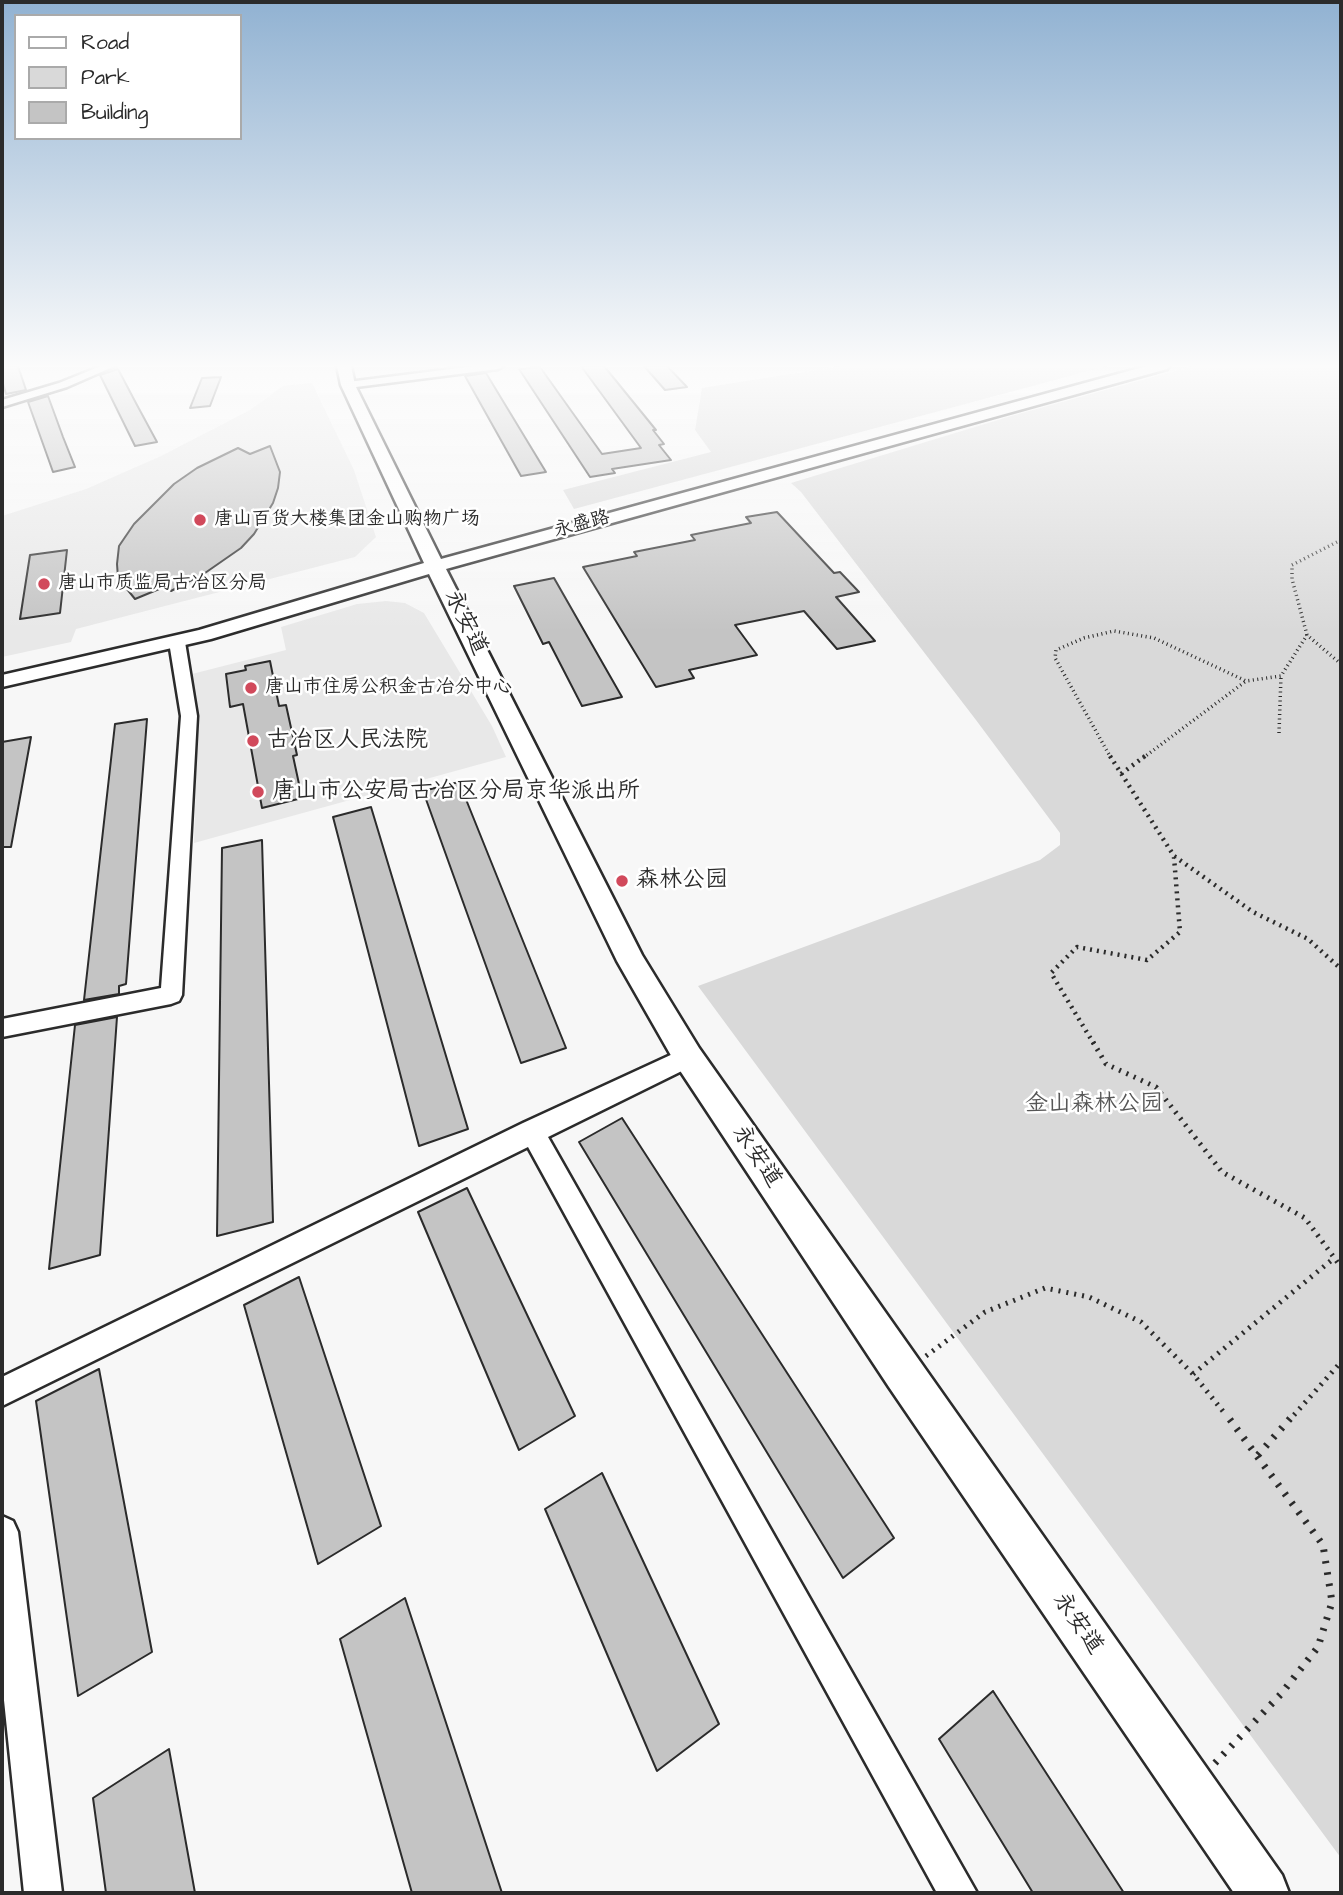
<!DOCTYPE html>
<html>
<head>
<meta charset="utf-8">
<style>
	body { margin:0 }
	#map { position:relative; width:1343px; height:1895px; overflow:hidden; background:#f7f7f7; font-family:"Architects Daughter",sans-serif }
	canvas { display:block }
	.frame { position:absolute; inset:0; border:4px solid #2b2b2b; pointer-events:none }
	.legend { position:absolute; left:14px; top:14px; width:228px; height:126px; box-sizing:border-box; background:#fff; border:2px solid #aaa; margin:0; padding:9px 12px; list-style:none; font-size:21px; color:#2b2b2b }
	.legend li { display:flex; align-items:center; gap:14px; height:35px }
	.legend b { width:35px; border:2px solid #aaa }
</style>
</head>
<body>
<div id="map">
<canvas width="1343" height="1895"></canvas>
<div class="frame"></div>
<ul class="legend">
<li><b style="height:9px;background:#fff"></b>Road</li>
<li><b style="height:19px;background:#d9d9d9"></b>Park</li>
<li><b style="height:19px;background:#c4c4c4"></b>Building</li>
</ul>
</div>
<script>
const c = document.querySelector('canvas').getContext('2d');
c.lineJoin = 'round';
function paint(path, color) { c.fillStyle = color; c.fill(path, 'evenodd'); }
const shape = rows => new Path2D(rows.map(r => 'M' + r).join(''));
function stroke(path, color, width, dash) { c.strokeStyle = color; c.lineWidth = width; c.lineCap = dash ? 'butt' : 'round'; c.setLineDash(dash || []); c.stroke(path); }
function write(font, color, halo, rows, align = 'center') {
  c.font = font + ' "Architects Daughter","LXGW WenKai TC",sans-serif'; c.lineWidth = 5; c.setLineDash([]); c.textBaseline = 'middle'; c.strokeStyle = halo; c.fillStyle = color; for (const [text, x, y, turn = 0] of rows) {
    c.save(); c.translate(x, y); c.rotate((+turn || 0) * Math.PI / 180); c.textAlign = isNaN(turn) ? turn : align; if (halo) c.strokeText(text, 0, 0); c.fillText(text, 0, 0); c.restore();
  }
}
const built = shape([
	[312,383,354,470,376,537,355,557,76,629,71,642,2,657,2,516,86,489,161,456,250,410,283,386],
	[386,601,405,603,424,613,492,726,506,757,194,843,198,713,192,674,286,650,281,627,357,604]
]);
const green = shape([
	[841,366,1107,366,574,509,563,490,711,452,695,430,702,388],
	[1193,366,1341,366,1341,1858,698,986,1040,860,1060,845,1060,833,976,720,801,492,791,483,1011,416]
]);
const building = shape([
	[2,366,18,366,26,390,6,394,2,380,2,366],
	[581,366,604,366,656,430,653,430,664,444,659,445,671,460,612,469,615,473,590,477,519,369,540,367,602,454,641,448,581,366],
	[644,366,667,366,687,387,665,390,644,366],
	[118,369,137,405,157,442,135,446,100,375,118,369],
	[486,373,546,472,521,476,465,376,486,373],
	[221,377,210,406,190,408,202,378,221,377],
	[48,396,63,437,75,467,53,472,28,402,48,396],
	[270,446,280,472,278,488,273,503,254,534,241,548,205,573,171,591,164,587,135,599,118,578,117,564,119,546,134,524,174,484,197,468,238,448,250,454,270,446],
	[777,512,834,573,840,572,859,592,836,597,875,641,837,649,804,611,735,625,757,655,689,670,694,678,656,687,583,567,637,556,634,552,695,540,691,535,751,523,746,517,777,512],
	[67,550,60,613,20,619,30,555,67,550],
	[554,578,622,697,582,706,549,642,543,644,514,586,554,578],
	[270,661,279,706,286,705,297,755,293,756,302,798,262,808,243,704,230,707,226,674,246,670,245,666,270,661],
	[147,719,126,984,119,986,119,994,84,1000,115,724,147,719],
	[31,737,11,847,2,847,2,742,31,737],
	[459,782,566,1048,521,1063,423,791,459,782],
	[371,807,468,1129,419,1146,333,817,371,807],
	[262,840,273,1222,217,1236,222,848,262,840],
	[117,1017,100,1255,49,1269,75,1025,117,1017],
	[622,1118,894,1538,843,1578,579,1142,622,1118],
	[467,1188,575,1416,519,1450,418,1212,467,1188],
	[299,1277,381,1526,318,1564,244,1305,299,1277],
	[99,1369,152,1652,78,1696,36,1401,99,1369],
	[602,1473,719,1724,657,1771,545,1509,602,1473],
	[405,1598,502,1893,412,1893,340,1639,405,1598],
	[993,1691,1124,1893,1033,1893,939,1739,993,1691],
	[169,1749,195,1893,106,1893,93,1798,169,1749]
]);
const pathFar4 = shape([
	[1340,366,1341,369]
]);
const pathFar3 = shape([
	[1341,540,1292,565,1292,579,1307,635,1341,664],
	[1279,733,1281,676],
	[1111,758,1055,658,1056,650,1084,638,1114,631,1154,638,1246,681,1281,676,1307,635],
	[1143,758,1246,681]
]);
const pathFar2 = shape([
	[1110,756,1174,856,1253,912,1308,939,1341,969],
	[1121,774,1145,756],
	[1094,1044,1051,973,1077,947,1147,960,1180,932,1174,857]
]);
const pathFar1 = shape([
	[1093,1042,1106,1064,1156,1087,1222,1172,1305,1218,1341,1267],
	[926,1356,985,1312,1045,1288,1089,1297,1141,1322,1193,1374,1226,1415],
	[1193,1374,1333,1259],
	[1294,1415,1341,1362]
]);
const path = shape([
	[1258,1455,1295,1413],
	[1215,1763,1281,1694,1318,1647,1332,1602,1323,1545,1225,1413]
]);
const street = shape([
	[101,366,115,366,67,387,2,407,2,400,59,383,101,366],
	[475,366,503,366,498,369,348,388,343,385,348,382,475,366],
	[177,637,185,642,197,716,182,995,179,1001,171,1004,2,1037,2,1019,161,988,181,716,169,642,177,637],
	[688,1047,696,1050,699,1057,696,1064,548,1137,977,1893,937,1893,528,1147,2,1406,2,1377,523,1123,688,1047],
	[2,1516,13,1521,18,1532,62,1893,24,1893,2,1681,2,1516]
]);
const secondary = shape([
	[337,366,351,366,355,385,441,559,1147,366,1169,366,1167,369,446,569,642,955,699,1048,1282,1875,1289,1893,1234,1893,889,1387,677,1066,617,961,429,574,211,639,2,687,2,675,199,630,424,563,341,385,337,366]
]);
const markers = [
	[200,520,7,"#d1495b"],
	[44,584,7,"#d1495b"],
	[251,688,7,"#d1495b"],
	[253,741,7,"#d1495b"],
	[258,792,7,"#d1495b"],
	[622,881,7,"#d1495b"]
];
const farPoinames = [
	["唐山百货大楼集团金山购物广场",214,520],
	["唐山市质监局古冶区分局",58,584],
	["唐山市住房公积金古冶分中心",265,688]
];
const farStreetnames = [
	["永盛路",582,525,-15]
];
const streetNames = [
	["永安道",465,623,64],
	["永安道",756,1157,56],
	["永安道",1077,1624,55]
];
const poiNames = [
	["古冶区人民法院",267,741],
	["唐山市公安局古冶区分局京华派出所",272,792],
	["森林公园",636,881]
];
const parkNames = [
	["金山森林公园",1094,1105]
];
paint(built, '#e8e8e8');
paint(green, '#d9d9d9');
paint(building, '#c4c4c4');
stroke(building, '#2b2b2b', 2);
stroke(street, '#2b2b2b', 5);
stroke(secondary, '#2b2b2b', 5);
stroke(pathFar4, '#2b2b2b', 2.5, [1, 2.5]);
stroke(pathFar3, '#2b2b2b', 3.5, [1, 3.5]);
stroke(pathFar2, '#2b2b2b', 4.5, [2, 5]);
stroke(pathFar1, '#2b2b2b', 5, [2, 6]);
stroke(path, '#2b2b2b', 7, [2.5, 9]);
paint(street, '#fff');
paint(secondary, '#fff');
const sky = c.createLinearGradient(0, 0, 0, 631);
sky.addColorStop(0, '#91b2d2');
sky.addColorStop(0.58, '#fbfbfb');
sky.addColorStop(1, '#fbfbfb00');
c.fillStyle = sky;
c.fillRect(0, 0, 1343, 631);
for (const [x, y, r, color] of markers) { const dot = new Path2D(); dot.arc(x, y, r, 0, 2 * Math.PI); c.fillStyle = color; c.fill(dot); stroke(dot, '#fff', 2.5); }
write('19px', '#2b2b2b', '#fff', farPoinames, 'left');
write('19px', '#2b2b2b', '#fff', farStreetnames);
write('23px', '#2b2b2b', '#fff', streetNames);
write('23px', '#2b2b2b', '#fff', poiNames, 'left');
write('23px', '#565656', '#fff', parkNames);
</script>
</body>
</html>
